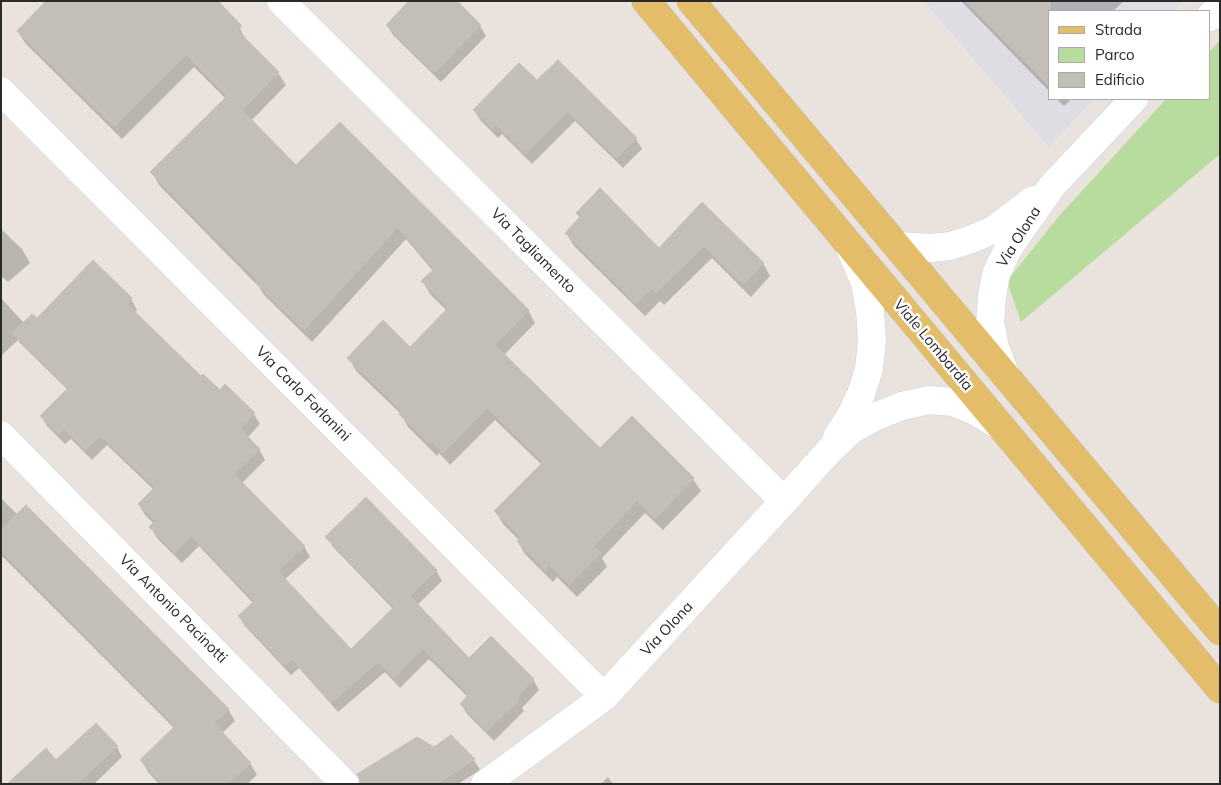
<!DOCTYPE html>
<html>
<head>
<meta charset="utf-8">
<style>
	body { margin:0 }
	#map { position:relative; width:1221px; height:785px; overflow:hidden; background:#eae3dd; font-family:Mulish,sans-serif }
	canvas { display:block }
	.frame { position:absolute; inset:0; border:2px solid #2a2a2a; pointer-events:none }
	.legend { position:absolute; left:1048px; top:10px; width:162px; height:90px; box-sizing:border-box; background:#fff; border:1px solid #aaa; margin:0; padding:6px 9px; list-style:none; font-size:15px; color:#2a2a2a }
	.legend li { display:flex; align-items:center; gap:10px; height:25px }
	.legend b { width:25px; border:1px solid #aaa }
</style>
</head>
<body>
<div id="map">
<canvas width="1221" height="785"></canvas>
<div class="frame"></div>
<ul class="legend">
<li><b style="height:6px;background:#e3bd6a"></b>Strada</li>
<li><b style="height:14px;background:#b8dc9e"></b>Parco</li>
<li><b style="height:14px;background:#c3beb8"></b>Edificio</li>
</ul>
</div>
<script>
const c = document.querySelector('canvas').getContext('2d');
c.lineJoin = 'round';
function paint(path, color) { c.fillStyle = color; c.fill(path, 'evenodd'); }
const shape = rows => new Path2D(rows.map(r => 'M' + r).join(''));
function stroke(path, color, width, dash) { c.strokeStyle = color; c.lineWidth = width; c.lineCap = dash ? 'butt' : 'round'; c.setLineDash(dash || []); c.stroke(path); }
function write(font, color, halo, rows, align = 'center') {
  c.font = font + ' Mulish,sans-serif'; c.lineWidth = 5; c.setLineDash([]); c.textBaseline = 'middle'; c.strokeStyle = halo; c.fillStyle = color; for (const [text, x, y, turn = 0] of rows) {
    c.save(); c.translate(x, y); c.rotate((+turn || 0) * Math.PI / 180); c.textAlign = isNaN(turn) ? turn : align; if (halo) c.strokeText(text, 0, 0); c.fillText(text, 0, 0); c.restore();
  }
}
const industrial = shape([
	[924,1,1183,1,1174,11,1050,11,1050,99,1094,99,1049,147]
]);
const green = shape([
	[1220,40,1220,154,1021,322,1007,281,1059,216,1166,99,1210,99,1210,51]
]);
const shadow = shape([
	[961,1,1124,1,1113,11,1050,11,1050,92],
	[387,25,480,26,486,36,441,82,393,35],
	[240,29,247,41,278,73,286,85,251,121,296,167,340,124,528,310,535,323,504,355,600,450,632,418,693,479,701,491,663,530,645,513,602,558,607,567,577,597,557,577,553,582,525,554,518,542,519,540,503,524,496,512,542,465,495,420,450,465,439,453,437,456,408,427,401,414,356,371,349,358,410,349,447,311,430,294,423,282,433,271,406,239,312,342,264,295,259,287,159,185,152,172,226,99,194,67,122,139,26,44,18,32],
	[537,82,636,139,642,149,623,168,575,121,532,164,502,134,498,138,480,120,474,110],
	[1057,99,1071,99,1064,106],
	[702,204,763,263,770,276,751,297,712,258,664,305,660,301,645,316,574,246,566,233,580,219,577,213,659,250],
	[1,229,22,249,30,263,8,282,1,276],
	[93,262,131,299,137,310,134,313,201,378,220,392,254,414,260,424,248,437,259,449,265,460,242,483,304,546,310,557,284,580,351,651,393,609,333,547,327,537,436,570,442,581,417,605,469,659,533,679,539,690,522,708,524,711,494,741,467,714,461,704,468,697,429,659,400,688,385,672,338,712,299,668,291,675,245,626,239,616,253,603,199,546,182,563,157,538,151,528,154,524,145,515,139,505,154,490,107,445,92,460,71,439,65,444,47,426,41,416,68,390,20,343,18,340,1,356,1,298,24,323,37,320],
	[1,498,18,515,228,709,235,721,222,733,250,763,257,775,247,784,159,784,148,772,142,761,175,729,1,555],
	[451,737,474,760,480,770,458,784,375,784],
	[117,747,122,757,94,784,9,784,56,762],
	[608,777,613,784,601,784]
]);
const building = shape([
	[46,1,218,1,242,26,238,31,279,72,242,110,296,165,340,122,529,310,495,345,600,448,632,416,694,478,655,519,637,501,593,547,601,553,569,585,549,565,545,570,517,541,521,537,494,511,543,462,487,408,443,453,431,441,429,444,399,414,402,411,347,358,383,320,410,347,448,308,421,281,434,269,398,227,304,330,255,282,257,280,150,172,227,96,186,55,114,127,17,31,46,1],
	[409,1,457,1,481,25,434,73,386,25,409,1],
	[965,1,1050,1,1050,87,965,1],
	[558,60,637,138,617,158,568,112,526,154,496,125,492,128,473,110,519,63,537,80,558,60],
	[600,188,659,248,702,202,764,263,743,284,704,246,656,293,652,288,636,304,565,233,580,217,576,213,600,188],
	[93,260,132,298,127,304,201,376,203,374,220,390,225,384,255,413,240,429,260,449,234,474,305,546,278,571,351,649,394,607,325,537,366,497,437,570,410,596,469,658,491,636,534,679,517,697,519,700,487,731,460,704,469,694,423,649,394,678,378,662,331,703,292,659,285,666,238,616,254,601,192,536,175,553,149,527,155,521,138,504,155,487,100,436,85,450,64,429,59,434,40,416,68,388,12,333,32,314,37,318,93,260],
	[26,505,229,709,214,723,251,763,228,784,162,784,140,760,175,726,1,551,1,530,26,505],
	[96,723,118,746,78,783,78,784,7,784,46,748,56,760,96,723],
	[451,735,475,759,437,784,360,784,360,780,357,774,417,737,434,747,451,735]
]);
const minor = shape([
	[281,1,784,501],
	[1210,17,1220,6],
	[1,91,604,697],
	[897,246,931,248,950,246,972,239,995,229,1033,200],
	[1006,375,995,348,990,322,992,297,996,274,1009,247,1052,186,1134,99],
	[1,435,345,784],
	[837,437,850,417,861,394,869,369,872,341,870,311,865,283,851,251],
	[485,784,604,697,784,501,829,451,851,430,877,416,902,406,929,400,953,402,975,411,1000,426]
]);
const major = shape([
	[646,1,1220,689],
	[691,1,1220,631]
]);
const streetNames = [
	["Via Olona",1019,237,-58],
	["Via Tagliamento",533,251,45],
	["Viale Lombardia",933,345,50],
	["Via Carlo Forlanini",303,394,45],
	["Via Antonio Pacinotti",173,609,45],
	["Via Olona",667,629,-47]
];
paint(industrial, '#dedde3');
paint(green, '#b8dc9e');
paint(shadow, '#0003');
paint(building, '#c3beb8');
stroke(building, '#c5bfb7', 1);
stroke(minor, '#cbcfda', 29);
stroke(major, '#c3c3c3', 29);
stroke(minor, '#fff', 28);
stroke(major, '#e3bd6a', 28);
write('15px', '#2a2a2a', '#fff', streetNames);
</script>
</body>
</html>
